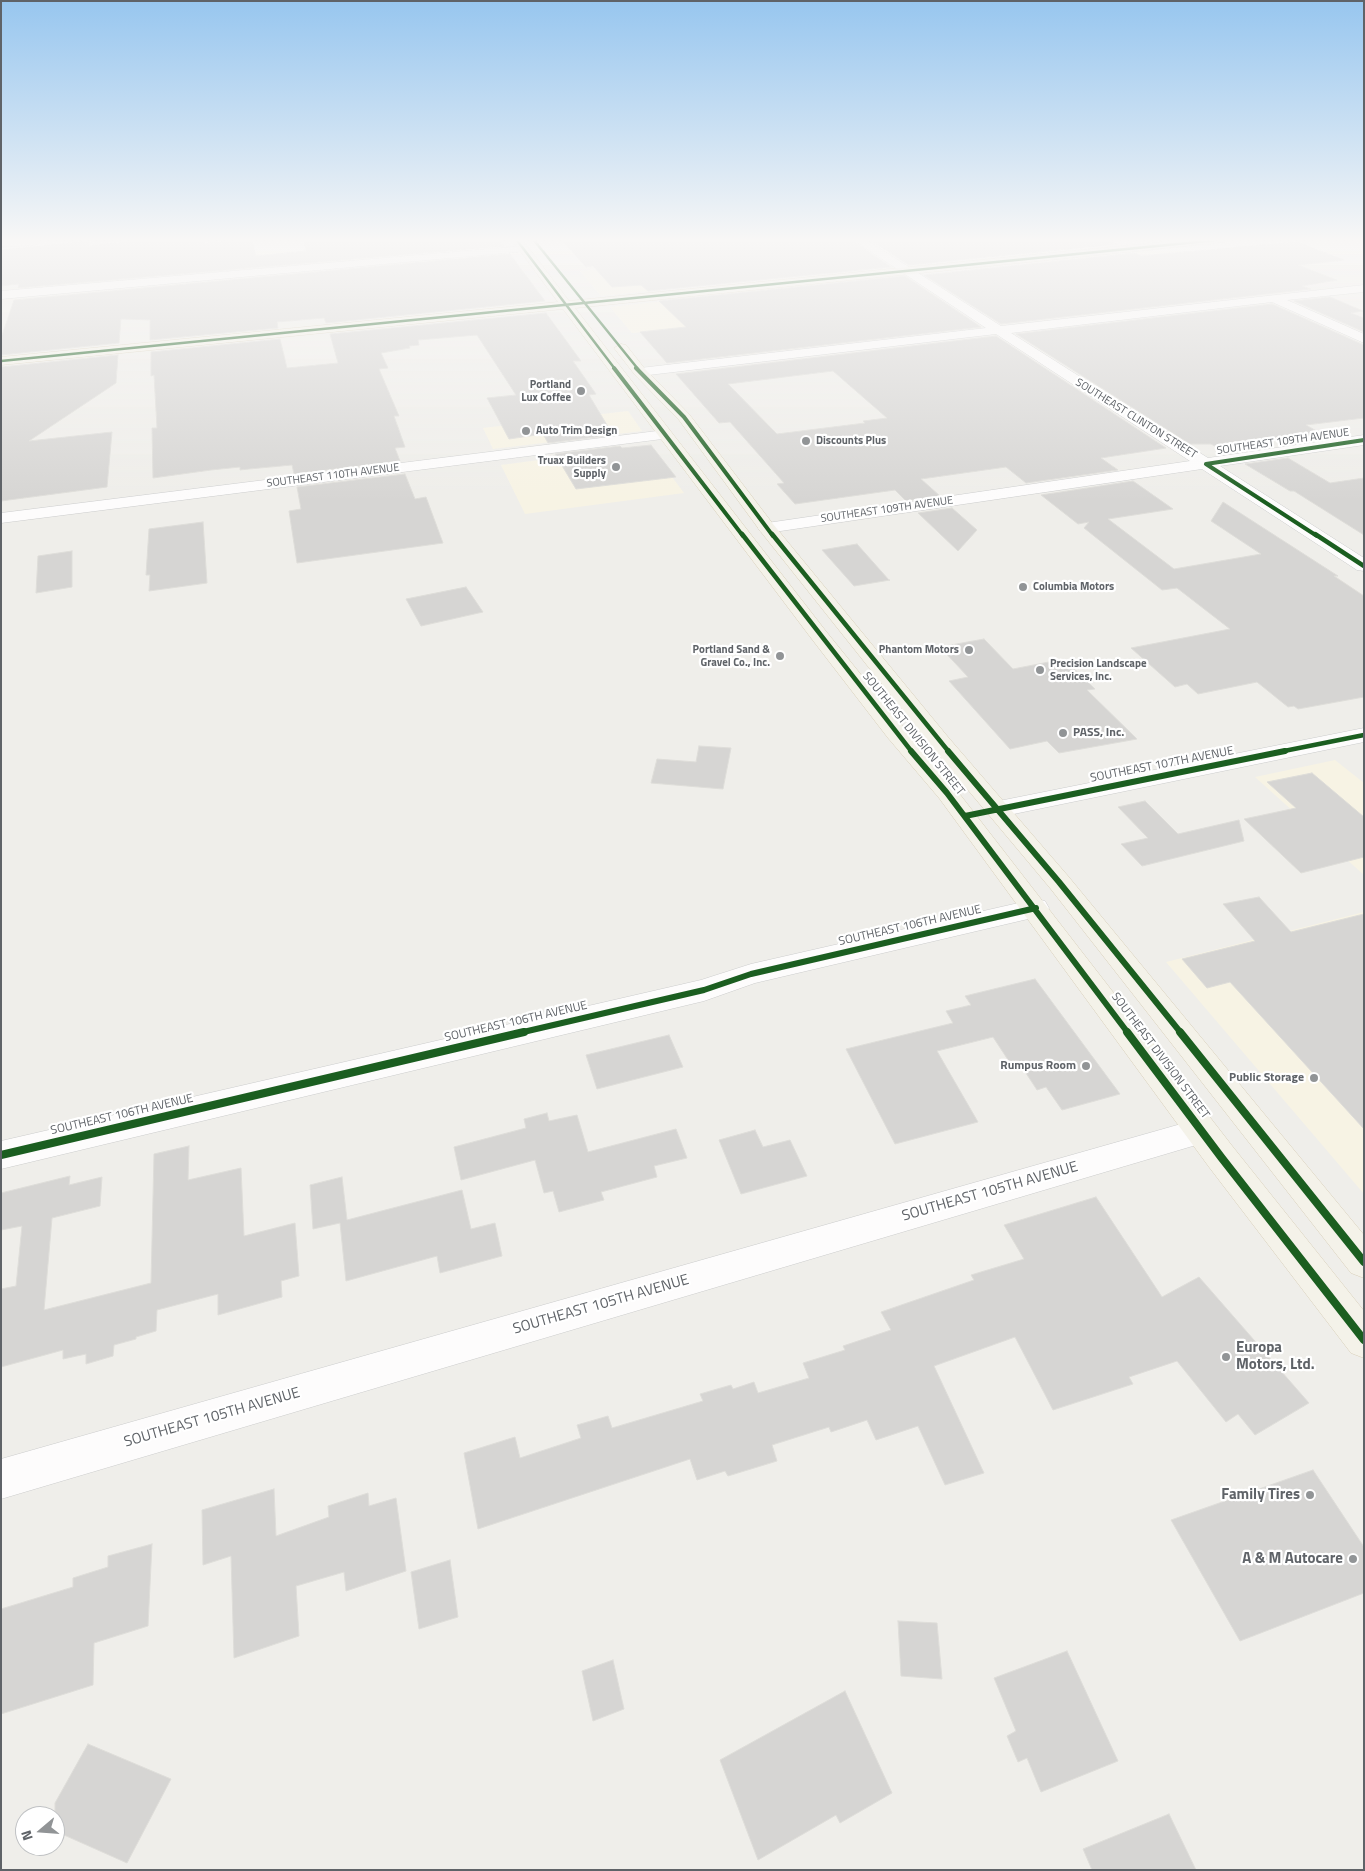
<!DOCTYPE html>
<html>
<head>
<meta charset="utf-8">
<style>
	body { margin:0 }
	#map { position:relative; width:1365px; height:1871px; overflow:hidden; background:#efeeea; font-family:"Titillium Web",sans-serif }
	canvas { display:block }
	.frame { position:absolute; inset:0; border:2px solid #5f6368; pointer-events:none }
	.north { position:absolute; left:15px; top:1806px; width:50px; height:50px; box-sizing:border-box; background:#fff; border:1px solid #bfc1c3; border-radius:50%; rotate:252deg; font-size:14px; font-weight:700; line-height:20px; text-align:center; color:#5f6368 }
	.north::after { content:''; display:block; margin:auto; width:18px; height:22px; background:#919496; clip-path:polygon(50% 0,100% 100%,50% 72%,0 100%) }
</style>
</head>
<body>
<div id="map">
<canvas width="1365" height="1871"></canvas>
<div class="frame"></div>
<div class="north">N</div>
</div>
<script>
const c = document.querySelector('canvas').getContext('2d');
c.lineJoin = 'round';
function paint(path, color) { c.fillStyle = color; c.fill(path, 'evenodd'); }
const shape = rows => new Path2D(rows.map(r => 'M' + r).join(''));
function stroke(path, color, width, dash) { c.strokeStyle = color; c.lineWidth = width; c.lineCap = dash ? 'butt' : 'round'; c.setLineDash(dash || []); c.stroke(path); }
function write(font, color, halo, rows, align = 'center') {
  c.font = font + ' "Titillium Web",sans-serif'; c.lineWidth = 4.5; c.setLineDash([]); c.textBaseline = 'middle'; c.strokeStyle = halo; c.fillStyle = color; for (const [text, x, y, turn = 0] of rows) {
    c.save(); c.translate(x, y); c.rotate((+turn || 0) * Math.PI / 180); c.textAlign = isNaN(turn) ? turn : align; if (halo) c.strokeText(text, 0, 0); c.fillText(text, 0, 0); c.restore();
  }
}
const commercial = shape([
	[691,260,717,284,601,296,580,271],
	[694,298,721,324,632,333,610,307],
	[628,411,642,431,493,449,483,428],
	[649,446,684,493,525,514,501,465],
	[1335,760,1364,783,1364,875,1255,777],
	[1364,912,1364,1194,1166,962]
]);
const building = shape([
	[154,239,204,239,205,243,252,240,256,256,307,251,303,240,499,239,504,246,18,288,19,284,1,286,1,250,90,241,89,246,154,239],
	[561,239,850,239,891,267,648,291,641,285,612,287,593,266,586,267,561,239],
	[869,239,1106,239,1117,244,909,265,869,239],
	[1297,242,1344,260,1298,265,1337,280,1302,286,1311,289,1001,324,924,275,1135,253,1141,256,1297,242],
	[510,254,545,301,326,323,324,318,277,322,278,328,150,340,150,320,121,319,119,343,1,355,1,338,14,300,510,254],
	[905,276,981,327,667,363,640,332,686,327,659,301,905,276],
	[1330,297,1363,311,1351,313,1364,318,1364,332,1294,301,1330,297],
	[1272,304,1364,345,1364,418,1306,425,1322,434,1262,442,1270,447,1227,453,1211,444,1190,444,1016,334,1272,304],
	[546,313,581,361,573,361,596,394,589,395,613,435,548,443,543,434,509,439,487,398,516,395,477,335,418,340,419,345,409,346,410,348,381,353,388,368,379,369,399,416,394,416,405,447,395,448,400,461,294,474,292,465,249,469,240,470,240,467,211,470,153,478,152,428,157,428,154,375,151,376,151,352,280,339,287,368,338,363,330,334,546,313],
	[996,336,1166,448,1101,458,1118,470,1026,483,1006,467,921,479,940,496,906,501,895,490,795,504,777,484,784,483,730,422,719,423,676,374,996,336],
	[833,371,887,418,863,421,865,423,777,434,728,384,833,371],
	[118,355,116,383,29,441,112,432,107,487,1,501,1,367,118,355],
	[651,445,676,477,576,489,555,454,620,446,622,448,651,445],
	[1288,458,1330,483,1364,478,1364,535,1294,491,1290,491,1245,464,1288,458],
	[405,474,415,499,426,497,443,543,297,563,289,511,301,509,297,487,405,474],
	[1133,481,1173,509,1108,519,1174,569,1261,554,1211,521,1223,502,1338,576,1334,576,1364,596,1364,697,1298,709,1294,706,1288,707,1257,682,1198,694,1187,684,1175,687,1131,648,1230,629,1177,588,1162,590,1084,528,1089,522,1078,524,1041,495,1133,481],
	[952,508,977,530,958,551,918,513,952,508],
	[203,522,207,583,149,591,150,575,146,575,149,529,203,522],
	[857,544,889,580,890,580,854,586,822,550,857,544],
	[72,551,72,587,36,593,38,556,72,551],
	[466,587,483,612,421,626,406,599,466,587],
	[984,639,1013,669,1064,659,1095,689,1087,690,1137,739,1059,753,1047,741,1010,749,949,681,968,677,940,647,984,639],
	[699,746,731,748,723,789,651,783,657,759,696,762,699,746],
	[1312,773,1364,817,1364,857,1301,873,1244,819,1296,808,1267,782,1312,773],
	[1145,801,1178,834,1239,820,1244,841,1142,866,1121,844,1148,838,1118,807,1145,801],
	[1259,897,1291,932,1364,914,1364,1129,1230,982,1207,988,1182,959,1255,941,1223,904,1259,897],
	[1035,979,1120,1094,1062,1110,1046,1087,1037,1090,1022,1067,1014,1069,993,1037,937,1051,978,1122,895,1144,846,1049,953,1023,946,1011,971,1005,965,996,1035,979],
	[669,1035,683,1067,597,1089,586,1055,669,1035],
	[547,1113,549,1121,577,1115,588,1152,676,1129,687,1158,654,1166,657,1177,601,1192,604,1200,559,1212,553,1191,544,1193,535,1160,461,1180,454,1147,526,1128,524,1119,547,1113],
	[755,1130,763,1147,790,1140,807,1176,741,1194,719,1140,755,1130],
	[189,1146,188,1180,241,1168,244,1236,295,1223,299,1276,281,1281,282,1297,218,1315,218,1294,157,1310,156,1331,136,1337,136,1339,114,1345,113,1356,86,1364,86,1354,63,1359,63,1350,1,1367,1,1289,16,1286,22,1226,1,1230,1,1193,70,1176,69,1185,102,1177,100,1206,52,1218,44,1310,151,1283,154,1154,189,1146],
	[342,1177,347,1220,462,1190,471,1229,495,1223,502,1256,440,1273,437,1256,346,1281,340,1223,313,1229,310,1185,342,1177],
	[1096,1197,1162,1297,1199,1277,1309,1403,1255,1435,1238,1414,1226,1422,1177,1361,1129,1377,1133,1384,1053,1410,1015,1337,934,1366,984,1473,945,1485,918,1426,876,1440,867,1420,831,1432,829,1427,772,1445,777,1461,728,1476,725,1471,697,1480,690,1459,478,1529,464,1453,515,1437,520,1458,581,1438,577,1425,608,1416,612,1428,703,1401,700,1394,731,1385,733,1389,754,1382,758,1393,809,1378,803,1363,845,1350,843,1346,891,1330,881,1312,974,1280,971,1275,1024,1259,1004,1225,1096,1197],
	[1313,1470,1364,1547,1364,1593,1240,1641,1171,1520,1313,1470],
	[274,1489,276,1536,329,1517,328,1506,368,1493,369,1506,396,1498,406,1571,346,1591,344,1572,296,1586,299,1636,234,1658,231,1556,203,1565,202,1510,274,1489],
	[152,1544,148,1626,94,1643,93,1685,1,1714,1,1609,73,1587,73,1578,108,1567,108,1556,152,1544],
	[450,1560,458,1617,419,1629,411,1572,450,1560],
	[898,1621,937,1623,942,1679,901,1676,898,1621],
	[1067,1651,1118,1761,1041,1792,1027,1758,1018,1762,1007,1736,1016,1731,994,1678,1067,1651],
	[613,1660,624,1709,593,1721,582,1671,613,1660],
	[845,1691,892,1793,840,1823,836,1815,758,1860,720,1760,845,1691],
	[88,1744,171,1779,127,1863,55,1831,55,1803,88,1744],
	[1169,1814,1196,1870,1092,1870,1083,1849,1169,1814]
]);
const minor = shape([
	[852,239,865,239,1001,326,1364,285,1364,292,1287,300,1364,334,1364,343,1272,302,1011,333,1208,458,1364,435,1364,445,1220,466,1364,558,1364,571,1357,570,1202,469,767,533,761,532,758,528,761,524,767,523,1190,461,996,334,640,376,633,372,640,368,986,328,852,239],
	[39,240,40,242,35,245,1,247,1,241,39,240],
	[523,246,527,247,528,249,527,251,1,299,1,291,523,246],
	[665,430,670,432,673,435,670,438,1,523,1,513,665,430],
	[1364,728,1364,742,999,817,990,814,987,809,990,804,999,801,1364,728],
	[1036,899,1045,901,1049,908,1045,915,755,983,704,1001,1,1169,1,1141,701,980,751,964,1036,899],
	[1202,1118,1213,1122,1218,1131,1213,1140,1,1499,1,1459,1202,1118]
]);
const major = shape([
	[511,239,522,239,569,301,1190,239,1232,239,1227,242,575,308,825,630,904,728,955,788,1233,1147,1364,1311,1364,1358,1351,1353,1209,1167,939,798,888,738,811,638,563,309,1,365,1,357,558,302,511,239],
	[621,344,626,345,645,369,689,414,773,524,948,737,1068,876,1364,1235,1364,1278,1351,1273,1050,888,932,747,761,532,679,420,635,375,614,348,621,344]
]);
const cyclewayFar4 = shape([
	[516,239,615,369],
	[533,239,638,369],
	[1,361,1227,239]
]);
const cyclewayFar3 = shape([
	[614,368,743,536],
	[636,368,684,417,773,536],
	[1206,464,1317,536],
	[1206,464,1364,440]
]);
const cyclewayFar2 = shape([
	[742,534,912,752],
	[772,534,949,752],
	[1315,534,1364,566],
	[1279,752,1364,735]
]);
const cyclewayFar1 = shape([
	[911,751,947,793,1128,1033],
	[948,751,1059,882,1181,1033],
	[965,816,1285,751],
	[519,1033,704,990,751,974,1036,908]
]);
const cycleway = shape([
	[1127,1032,1221,1157,1364,1340],
	[1180,1032,1364,1262],
	[1,1155,524,1032]
]);
const markers = [
	[581,391,5,"#919496"],
	[526,431,5,"#919496"],
	[806,441,5,"#919496"],
	[616,467,5,"#919496"],
	[1023,587,5,"#919496"],
	[969,650,5,"#919496"],
	[780,656,5,"#919496"],
	[1040,670,5,"#919496"],
	[1063,733,5,"#919496"],
	[1086,1066,5,"#919496"],
	[1314,1078,5,"#919496"],
	[1226,1357,5,"#919496"],
	[1310,1495,5,"#919496"],
	[1353,1559,5,"#919496"]
];
const farPoinames = [
	["Portland",571,385],
	["Lux Coffee",571,398],
	["Auto Trim Design",536,431,"left"],
	["Discounts Plus",816,441,"left"],
	["Truax Builders",606,461],
	["Supply",606,474],
	["Columbia Motors",1033,587,"left"],
	["Portland Sand &",770,650],
	["Gravel Co., Inc.",770,663],
	["Phantom Motors",959,650],
	["Precision Landscape",1050,664,"left"],
	["Services, Inc.",1050,677,"left"]
];
const farStreetnames = [
	["SOUTHEAST CLINTON STREET",1136,419,32],
	["SOUTHEAST 109TH AVENUE",1283,442,-8],
	["SOUTHEAST 110TH AVENUE",333,476,-7],
	["SOUTHEAST 109TH AVENUE",887,510,-8]
];
const poiNames = [
	["PASS, Inc.",1073,733,"left"],
	["Rumpus Room",1076,1066],
	["Public Storage",1304,1078]
];
const streetNames = [
	["SOUTHEAST DIVISION STREET",913,734,51],
	["SOUTHEAST 107TH AVENUE",1162,765,-11],
	["SOUTHEAST 106TH AVENUE",910,926,-13],
	["SOUTHEAST 106TH AVENUE",516,1022,-13],
	["SOUTHEAST DIVISION STREET",1160,1056,53],
	["SOUTHEAST 106TH AVENUE",122,1115,-13]
];
const nearStreetnames = [
	["SOUTHEAST 105TH AVENUE",990,1192,-16],
	["SOUTHEAST 105TH AVENUE",601,1305,-16],
	["SOUTHEAST 105TH AVENUE",212,1418,-16]
];
const nearPoinames = [
	["Europa",1236,1348,"left"],
	["Motors, Ltd.",1236,1365,"left"],
	["Family Tires",1300,1495],
	["A & M Autocare",1343,1559]
];
paint(commercial, '#f7f3e4');
paint(building, '#d6d5d3');
stroke(building, '#deddd9', 1);
stroke(minor, '#cbcccc', 1);
stroke(major, '#d7ceb8', 1);
paint(minor, '#fdfcfc');
paint(major, '#f4f2e9');
stroke(cyclewayFar4, '#1b5e20', 2.5);
stroke(cyclewayFar3, '#1b5e20', 4);
stroke(cyclewayFar2, '#1b5e20', 4.5);
stroke(cyclewayFar1, '#1b5e20', 6);
stroke(cycleway, '#1b5e20', 8);
const sky = c.createLinearGradient(0, 0, 0, 501);
sky.addColorStop(0, '#97c6ef');
sky.addColorStop(0.48, '#f8f7f6');
sky.addColorStop(1, '#f8f7f600');
c.fillStyle = sky;
c.fillRect(0, 0, 1365, 501);
for (const [x, y, r, color] of markers) { const dot = new Path2D(); dot.arc(x, y, r, 0, 2 * Math.PI); c.fillStyle = color; c.fill(dot); stroke(dot, '#fff', 2); }
write('bold 11px', '#5f6368', '#fff', farPoinames, 'right');
write('11px', '#5f6368', '#fff', farStreetnames);
write('bold 12px', '#5f6368', '#fff', poiNames, 'right');
write('12px', '#5f6368', '#fff', streetNames);
write('15px', '#5f6368', '#fff', nearStreetnames);
write('bold 15px', '#5f6368', '#fff', nearPoinames, 'right');
</script>
</body>
</html>
